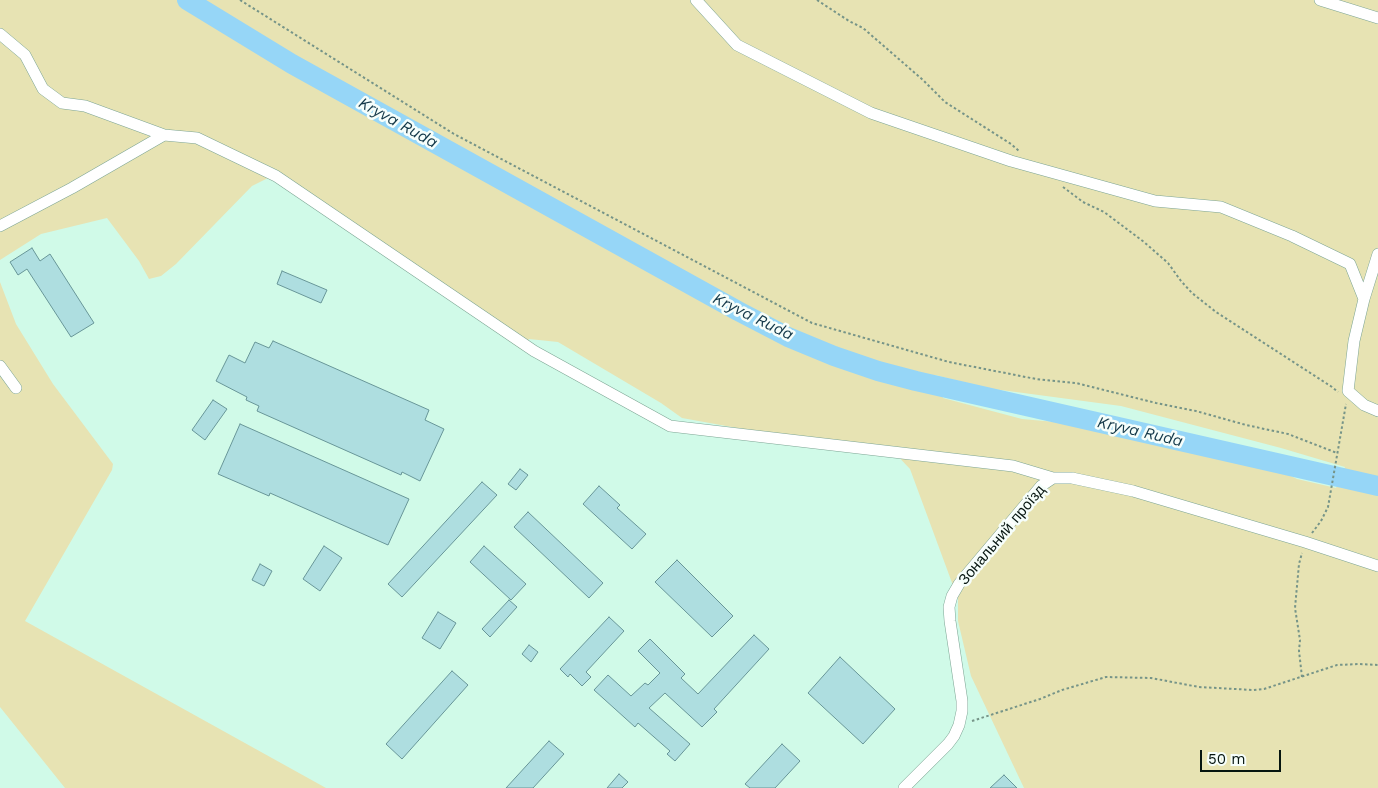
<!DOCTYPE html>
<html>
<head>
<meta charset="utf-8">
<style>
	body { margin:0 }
	#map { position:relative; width:1378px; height:788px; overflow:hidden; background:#d0fae8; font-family:"Work Sans",sans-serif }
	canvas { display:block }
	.scale { position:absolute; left:1200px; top:750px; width:81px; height:22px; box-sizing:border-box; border:2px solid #061510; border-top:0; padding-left:6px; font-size:15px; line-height:18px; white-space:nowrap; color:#061510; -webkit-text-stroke:4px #f6fefb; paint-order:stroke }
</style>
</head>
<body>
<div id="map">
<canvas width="1378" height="788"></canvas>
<div class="scale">50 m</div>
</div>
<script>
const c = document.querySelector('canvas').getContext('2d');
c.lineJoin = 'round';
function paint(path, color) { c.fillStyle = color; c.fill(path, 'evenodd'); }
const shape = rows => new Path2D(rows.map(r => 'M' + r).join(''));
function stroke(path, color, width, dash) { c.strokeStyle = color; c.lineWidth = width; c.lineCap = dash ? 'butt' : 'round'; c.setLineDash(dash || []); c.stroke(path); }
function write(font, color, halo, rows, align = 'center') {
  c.font = font + ' "Work Sans",sans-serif'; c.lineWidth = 5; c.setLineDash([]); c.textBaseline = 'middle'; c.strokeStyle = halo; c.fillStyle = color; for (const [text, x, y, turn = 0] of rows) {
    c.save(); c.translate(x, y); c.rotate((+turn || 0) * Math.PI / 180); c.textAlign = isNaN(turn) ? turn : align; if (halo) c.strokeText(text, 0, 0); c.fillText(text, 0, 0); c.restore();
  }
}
const green = shape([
	[0,0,1378,0,1378,788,1024,788,971,676,958,621,958,599,910,469,891,449,787,437,682,418,661,403,558,342,529,339,522,350,284,184,270,177,252,186,176,264,161,276,149,279,139,261,107,218,41,234,0,260],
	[935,375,986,388,1121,406,1281,448,1345,467,1336,488,1297,479,1283,472,1170,445,1089,425,1022,419,943,398],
	[0,282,16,324,53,384,113,464,112,470,25,621,326,788,65,788,0,707]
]);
const river = shape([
	[187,0,292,64,738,311,788,337,834,356,878,371,916,381,1378,486]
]);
const building = shape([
	[32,248,40,261,50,254,94,323,71,337,27,269,18,275,10,262,32,248],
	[282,271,327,290,321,303,277,284,282,271],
	[273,341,429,410,425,420,444,429,420,481,402,472,401,475,257,411,259,406,246,400,247,397,216,381,229,355,245,363,255,342,269,348,273,341],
	[213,400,227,409,205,440,192,430,213,400],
	[240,424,409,499,388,545,270,493,269,496,218,474,240,424],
	[520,469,528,475,516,490,508,484,520,469],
	[482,482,497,495,402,597,388,584,482,482],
	[599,486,620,505,617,508,646,534,632,549,583,504,599,486],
	[528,512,603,583,589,598,514,527,528,512],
	[324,546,342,558,320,591,303,579,324,546],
	[484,546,526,584,511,600,470,562,484,546],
	[677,560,733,616,712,637,655,582,677,560],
	[260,564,272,571,264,586,252,580,260,564],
	[509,600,517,607,490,637,482,629,509,600],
	[438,612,456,623,440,649,422,638,438,612],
	[609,617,624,631,586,672,591,677,582,686,570,674,568,677,560,669,609,617],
	[754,635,769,649,714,709,717,712,702,727,665,693,649,708,690,744,675,761,667,754,670,751,638,723,635,727,594,690,608,675,631,696,645,683,648,685,660,673,638,651,650,639,685,674,681,678,698,694,754,635],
	[529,645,538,652,531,662,522,654,529,645],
	[840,657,895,709,863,744,808,693,840,657],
	[452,671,468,685,402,759,386,744,452,671],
	[549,741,564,754,533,788,506,788,549,741],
	[782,744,800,761,775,788,750,788,745,784,782,744],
	[619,774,628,782,622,788,607,788,619,774],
	[1004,775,1017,788,990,788,1004,775]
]);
const path = shape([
	[240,0,454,134,812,323,949,362,1036,379,1076,383,1156,403,1196,411,1246,425,1288,434,1337,453],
	[817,0,849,21,863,28,923,80,945,102,1011,144,1019,151],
	[1063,187,1083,202,1104,212,1144,242,1168,263,1181,281,1192,293,1216,312,1332,387,1338,392],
	[1312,533,1321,521,1328,507,1346,404],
	[1302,677,1299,651,1300,640,1295,608,1299,564,1302,553],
	[972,721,1040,699,1062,690,1106,677,1151,678,1199,687,1253,690,1264,689,1337,665,1359,664,1378,665]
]);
const minor = shape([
	[696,0,737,45,871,113,1011,161,1155,201,1221,207,1292,236,1350,264,1364,299],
	[1320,0,1378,18],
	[0,34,25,55,43,89,62,103,85,106,164,135],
	[0,226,72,188,164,135,197,138,276,176,534,351,670,426,1013,466,1053,478],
	[1378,254,1364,299,1354,341,1348,391,1364,405,1378,411],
	[0,366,16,388],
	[904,788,948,744,954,736,959,725,962,711,962,701,950,621,949,607,952,596,959,584,968,573,1041,486,1053,478,1072,478,1133,491,1305,542,1378,566]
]);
const streetNames = [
	["Зональний проїзд",1002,535,-50]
];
const waterNames = [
	["Kryva Ruda",398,123,29],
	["Kryva Ruda",753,317,26],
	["Kryva Ruda",1140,432,13]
];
paint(green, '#e7e3b3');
stroke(river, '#96d6f7', 20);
paint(building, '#aedee0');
stroke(building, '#689698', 1);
stroke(minor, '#7da594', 12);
stroke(path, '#769488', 2, [2.5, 2.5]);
stroke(minor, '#fff', 11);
write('15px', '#061510', '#f6fefb', streetNames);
write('italic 16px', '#133849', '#f6fefb', waterNames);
</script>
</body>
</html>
